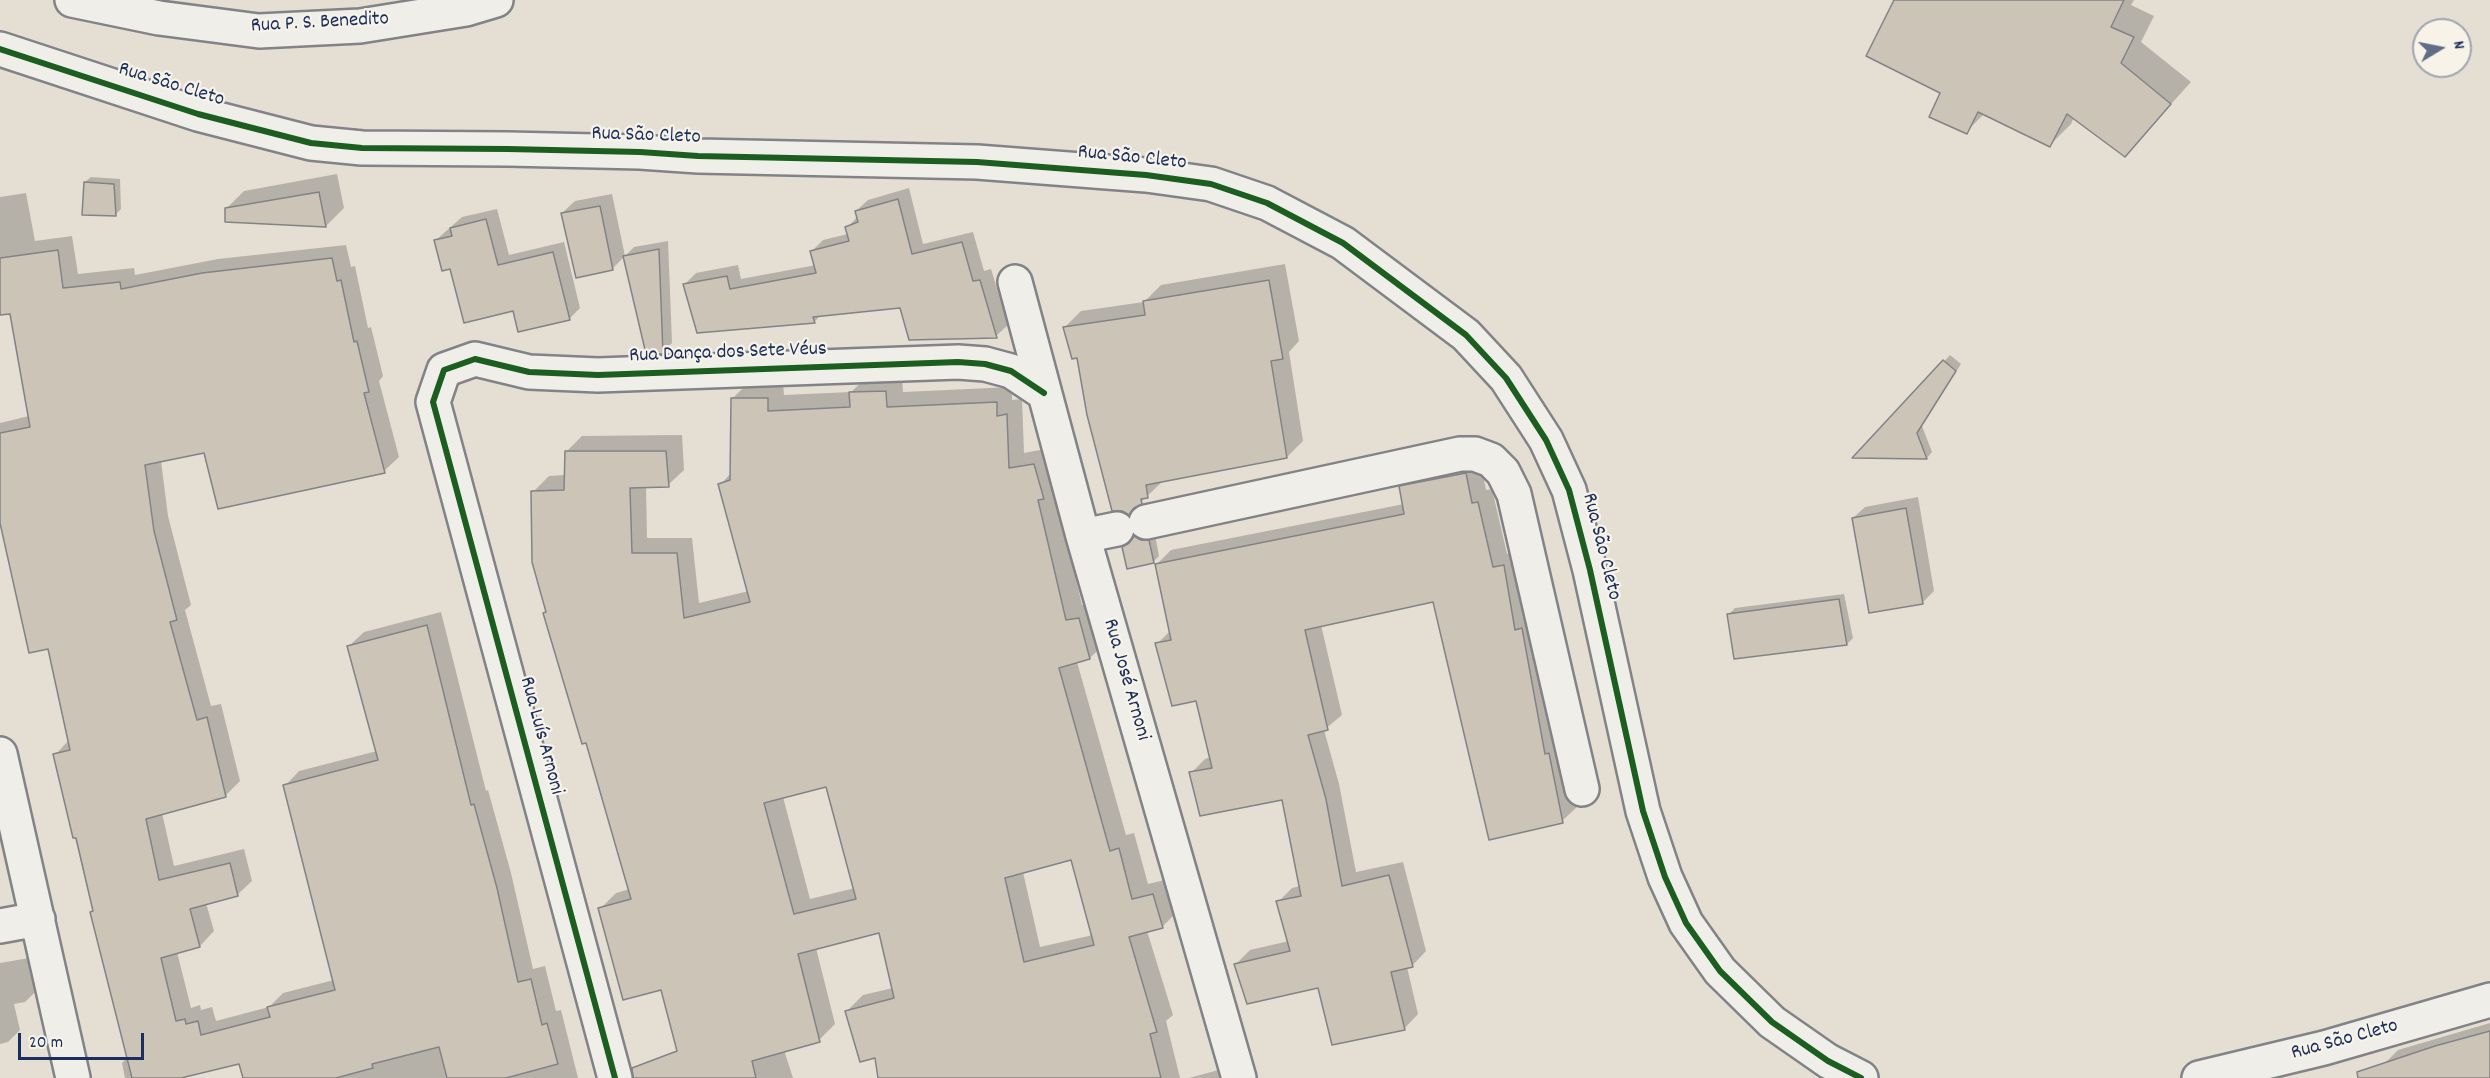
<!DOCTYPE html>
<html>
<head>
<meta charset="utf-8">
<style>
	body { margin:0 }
	#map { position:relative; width:2490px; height:1078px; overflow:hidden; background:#e4ded3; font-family:Dekko,sans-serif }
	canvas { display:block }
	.north { position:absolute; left:2412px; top:18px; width:60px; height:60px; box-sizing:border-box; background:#f7f3e8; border:2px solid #9fa5b1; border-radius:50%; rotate:80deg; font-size:16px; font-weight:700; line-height:24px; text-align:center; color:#1b2f5e }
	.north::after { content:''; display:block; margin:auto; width:21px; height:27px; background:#616c87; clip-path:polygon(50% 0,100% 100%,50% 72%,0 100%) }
	.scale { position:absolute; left:18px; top:1033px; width:126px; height:27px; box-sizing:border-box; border:3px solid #1b2f5e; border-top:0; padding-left:8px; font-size:18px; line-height:21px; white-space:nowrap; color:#1b2f5e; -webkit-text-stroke:4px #f7f3e8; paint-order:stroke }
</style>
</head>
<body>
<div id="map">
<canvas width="2490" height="1078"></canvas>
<div class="north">N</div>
<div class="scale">20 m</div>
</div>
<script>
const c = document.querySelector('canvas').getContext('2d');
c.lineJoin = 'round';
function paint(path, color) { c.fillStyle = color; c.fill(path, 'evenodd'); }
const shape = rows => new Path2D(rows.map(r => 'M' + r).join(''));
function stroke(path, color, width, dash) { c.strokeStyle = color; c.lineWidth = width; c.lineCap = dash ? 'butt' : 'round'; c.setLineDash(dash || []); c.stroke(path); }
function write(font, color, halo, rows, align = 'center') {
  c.font = font + ' Dekko,sans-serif'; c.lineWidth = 4.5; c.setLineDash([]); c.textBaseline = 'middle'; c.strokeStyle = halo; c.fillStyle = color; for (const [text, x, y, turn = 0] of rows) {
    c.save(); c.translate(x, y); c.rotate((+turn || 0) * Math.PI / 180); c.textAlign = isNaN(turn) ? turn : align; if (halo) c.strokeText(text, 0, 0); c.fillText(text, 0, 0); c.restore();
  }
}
const shadow = shape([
	[1896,0,2134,0,2131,5,2154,16,2141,42,2191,82,2125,155,2074,117,2071,124,2050,145,1985,113,1966,132,1942,92],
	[337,174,344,208,326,226,226,209,244,191],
	[91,177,120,179,121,209,115,215,85,182],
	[909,188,923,244,973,232,984,271,991,269,1008,325,996,336,901,306,821,315,814,322,685,284,696,273,738,265,741,279,816,265,812,251,823,240,848,234,847,228,858,216,856,211,868,200],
	[26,193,35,241,72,236,78,274,134,268,135,275,218,259,346,245,351,267,355,266,368,328,371,327,383,376,379,381,399,457,384,471,205,451,161,461,168,516,191,605,185,610,211,706,221,704,240,781,225,796,162,813,174,866,244,849,252,881,237,895,206,903,214,931,200,946,177,952,191,1008,200,1005,201,1010,212,1007,216,1021,269,1007,283,993,334,980,285,786,299,771,377,751,349,646,364,632,441,612,486,791,488,790,511,873,533,969,545,966,556,1011,561,1010,578,1078,244,1078,240,1062,175,1078,125,1078,122,1063,128,1057,55,755,69,740,44,623,0,516,0,423,29,416,11,312,0,314,0,197],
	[612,194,625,256,612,269,562,213,575,201],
	[497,209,509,255,564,242,580,308,569,319,514,310,451,267,436,240,462,217],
	[668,241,672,343,663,352,625,256,634,247],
	[1285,264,1299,341,1289,352,1303,441,1287,457,1164,480,1141,502,1065,327,1081,311,1144,302,1161,285],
	[1950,355,1961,364,1922,426,1932,452,1927,458,1856,456],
	[902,375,903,392,1012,387,1012,400,1022,399,1024,453,1050,448,1054,488,1082,605,1094,602,1106,642,1090,658,1077,662,1126,835,1134,833,1148,884,1169,879,1178,911,1162,927,1147,931,1173,1015,1166,1021,1180,1078,907,1078,847,1011,863,995,893,988,880,931,816,948,835,1024,819,1040,784,1050,793,1078,657,1078,678,1050,662,988,600,909,616,893,630,889,548,611,533,492,549,476,566,475,566,452,582,436,682,435,684,470,668,485,646,486,647,538,692,538,699,603,749,591,720,485,732,472,732,399,748,383,783,383,784,395,851,392,867,377],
	[827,785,855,888,810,899,783,797],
	[1072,858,1093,935,1040,947,1023,872],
	[1480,459,1486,490,1492,489,1507,554,1518,552,1577,807,1562,821,1434,600,1321,625,1342,715,1324,730,1339,784,1356,872,1403,862,1426,951,1412,966,1407,967,1418,1014,1404,1029,1319,986,1236,964,1250,950,1289,941,1278,902,1292,888,1300,886,1283,799,1191,773,1205,759,1211,757,1198,700,1157,644,1171,630,1157,564,1171,550,1404,504,1401,487,1415,473],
	[1918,497,1934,591,1923,602,1853,518,1865,507],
	[1141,531,1155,535,1159,556,1153,562,1123,548],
	[1844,594,1853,638,1847,644,1729,614,1735,608],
	[29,958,37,990,25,1002,14,1004,20,1030,8,1042,0,1044,0,963],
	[2490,1023,2490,1078,2389,1078,2384,1064,2398,1050],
	[1222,1069,1224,1078,1189,1078]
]);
const building = shape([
	[1894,0,2124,0,2111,27,2134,37,2121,63,2171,104,2125,157,2067,114,2050,147,1978,112,1967,134,1929,117,1940,93,1866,56,1894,0],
	[84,182,114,184,116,216,82,215,84,182],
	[319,192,326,227,225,222,225,208,319,192],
	[898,199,912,254,962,242,973,281,980,280,997,338,909,340,900,308,813,317,815,323,697,333,683,284,727,276,730,289,816,273,810,251,849,241,845,227,858,222,855,211,898,199],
	[600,206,613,270,576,278,561,213,600,206],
	[486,219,498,265,553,252,570,320,518,332,513,311,464,323,450,269,442,271,434,240,452,236,450,228,486,219],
	[659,249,663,354,646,354,623,256,659,249],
	[58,250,63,288,120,282,121,289,202,273,332,258,337,281,341,280,354,342,357,341,369,392,364,393,385,473,218,509,204,453,145,465,154,531,177,620,170,622,197,720,207,717,226,797,146,819,159,880,230,863,238,896,190,909,200,947,161,958,176,1021,185,1019,186,1024,198,1021,201,1035,270,1017,267,1007,335,990,283,785,378,760,347,646,427,625,471,805,474,804,497,888,518,982,531,979,542,1025,547,1023,558,1064,506,1078,447,1078,439,1047,372,1064,373,1068,336,1078,243,1078,239,1064,181,1078,132,1078,90,912,93,911,76,838,73,838,53,754,70,750,48,649,29,653,0,523,0,433,30,427,10,314,0,315,0,258,58,250],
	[1269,280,1283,359,1271,361,1287,458,1146,485,1148,498,1141,499,1142,504,1134,508,1129,515,1122,511,1112,511,1087,415,1077,358,1072,359,1063,327,1145,315,1143,301,1269,280],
	[1943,360,1956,371,1917,433,1927,459,1852,458,1943,360],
	[886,391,887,407,997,402,997,416,1007,414,1009,468,1034,464,1044,499,1038,500,1066,620,1079,618,1090,659,1059,668,1110,851,1119,848,1132,899,1153,894,1163,928,1129,937,1157,1032,1150,1034,1161,1078,878,1078,875,1058,860,1062,845,1011,894,998,879,933,798,954,820,1042,752,1061,756,1078,633,1078,632,1068,677,1051,661,990,623,1000,598,908,631,899,586,743,582,744,543,613,546,612,532,562,531,491,564,490,565,451,666,451,669,487,630,488,632,553,677,553,684,618,750,602,718,484,730,480,731,398,768,398,768,411,850,407,849,392,886,391],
	[826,787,856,899,794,914,764,803,826,787],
	[1071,860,1094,945,1024,962,1005,878,1071,860],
	[1466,473,1472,503,1478,502,1493,567,1504,565,1515,630,1522,628,1545,754,1549,753,1563,823,1489,840,1433,602,1305,630,1328,730,1308,735,1326,799,1342,886,1389,875,1413,967,1391,972,1405,1030,1332,1045,1318,988,1247,1004,1234,964,1290,951,1276,901,1301,896,1282,800,1200,816,1189,772,1212,768,1196,701,1172,706,1155,643,1171,640,1155,564,1404,514,1399,486,1466,473],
	[1906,508,1923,604,1869,613,1852,518,1906,508],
	[1134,536,1141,540,1149,540,1154,563,1127,569,1122,547,1129,543,1134,536],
	[1839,599,1847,645,1734,659,1727,614,1839,599],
	[2490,1031,2490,1078,2358,1078,2357,1072,2435,1046,2490,1031]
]);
const minor = shape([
	[72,0,159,18,259,31,360,26,466,9,496,0],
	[0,49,198,114,311,143,362,148,508,149,640,152,698,156,977,162,1146,175,1211,184,1267,203,1343,243,1466,335,1506,378,1546,440,1569,490,1590,570,1643,811,1665,877,1686,923,1720,971,1772,1022,1828,1061,1861,1078],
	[1015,282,1083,536,1239,1078],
	[1146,522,1460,454,1475,454,1491,460,1503,472,1514,494,1582,789],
	[1083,536,1117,529],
	[0,754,73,1078],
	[0,926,38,919],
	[615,1078,433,402,444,370,475,359,529,372,598,375,958,362,985,364,1011,371,1044,393],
	[2199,1078,2324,1048,2490,1000]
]);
const cycleway = shape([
	[0,49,198,114,311,143,362,148,508,149,640,152,698,156,977,162,1146,175,1211,184,1267,203,1343,243,1466,335,1506,378,1546,440,1569,490,1590,570,1643,811,1665,877,1686,923,1720,971,1772,1022,1828,1061,1861,1078],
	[615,1078,433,402,444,370,475,359,529,372,598,375,958,362,985,364,1011,371,1044,393]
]);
const streetNames = [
	["Rua P. S. Benedito",320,24,-3],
	["Rua São Cleto",171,86,17],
	["Rua São Cleto",646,137,2],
	["Rua São Cleto",1132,159,6],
	["Rua Dança dos Sete Véus",728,354,-2],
	["Rua São Cleto",1600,547,76],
	["Rua José Arnoni",1125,680,74],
	["Rua Luís Arnoni",540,736,75],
	["Rua São Cleto",2345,1041,-15]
];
paint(shadow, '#0003');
paint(building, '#ccc4b6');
stroke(building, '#828387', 1.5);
stroke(minor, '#828387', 38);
stroke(minor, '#f0eee9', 33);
stroke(cycleway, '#1b5e20', 6);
write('21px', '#1b2f5e', '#f7f3e8', streetNames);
</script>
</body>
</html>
